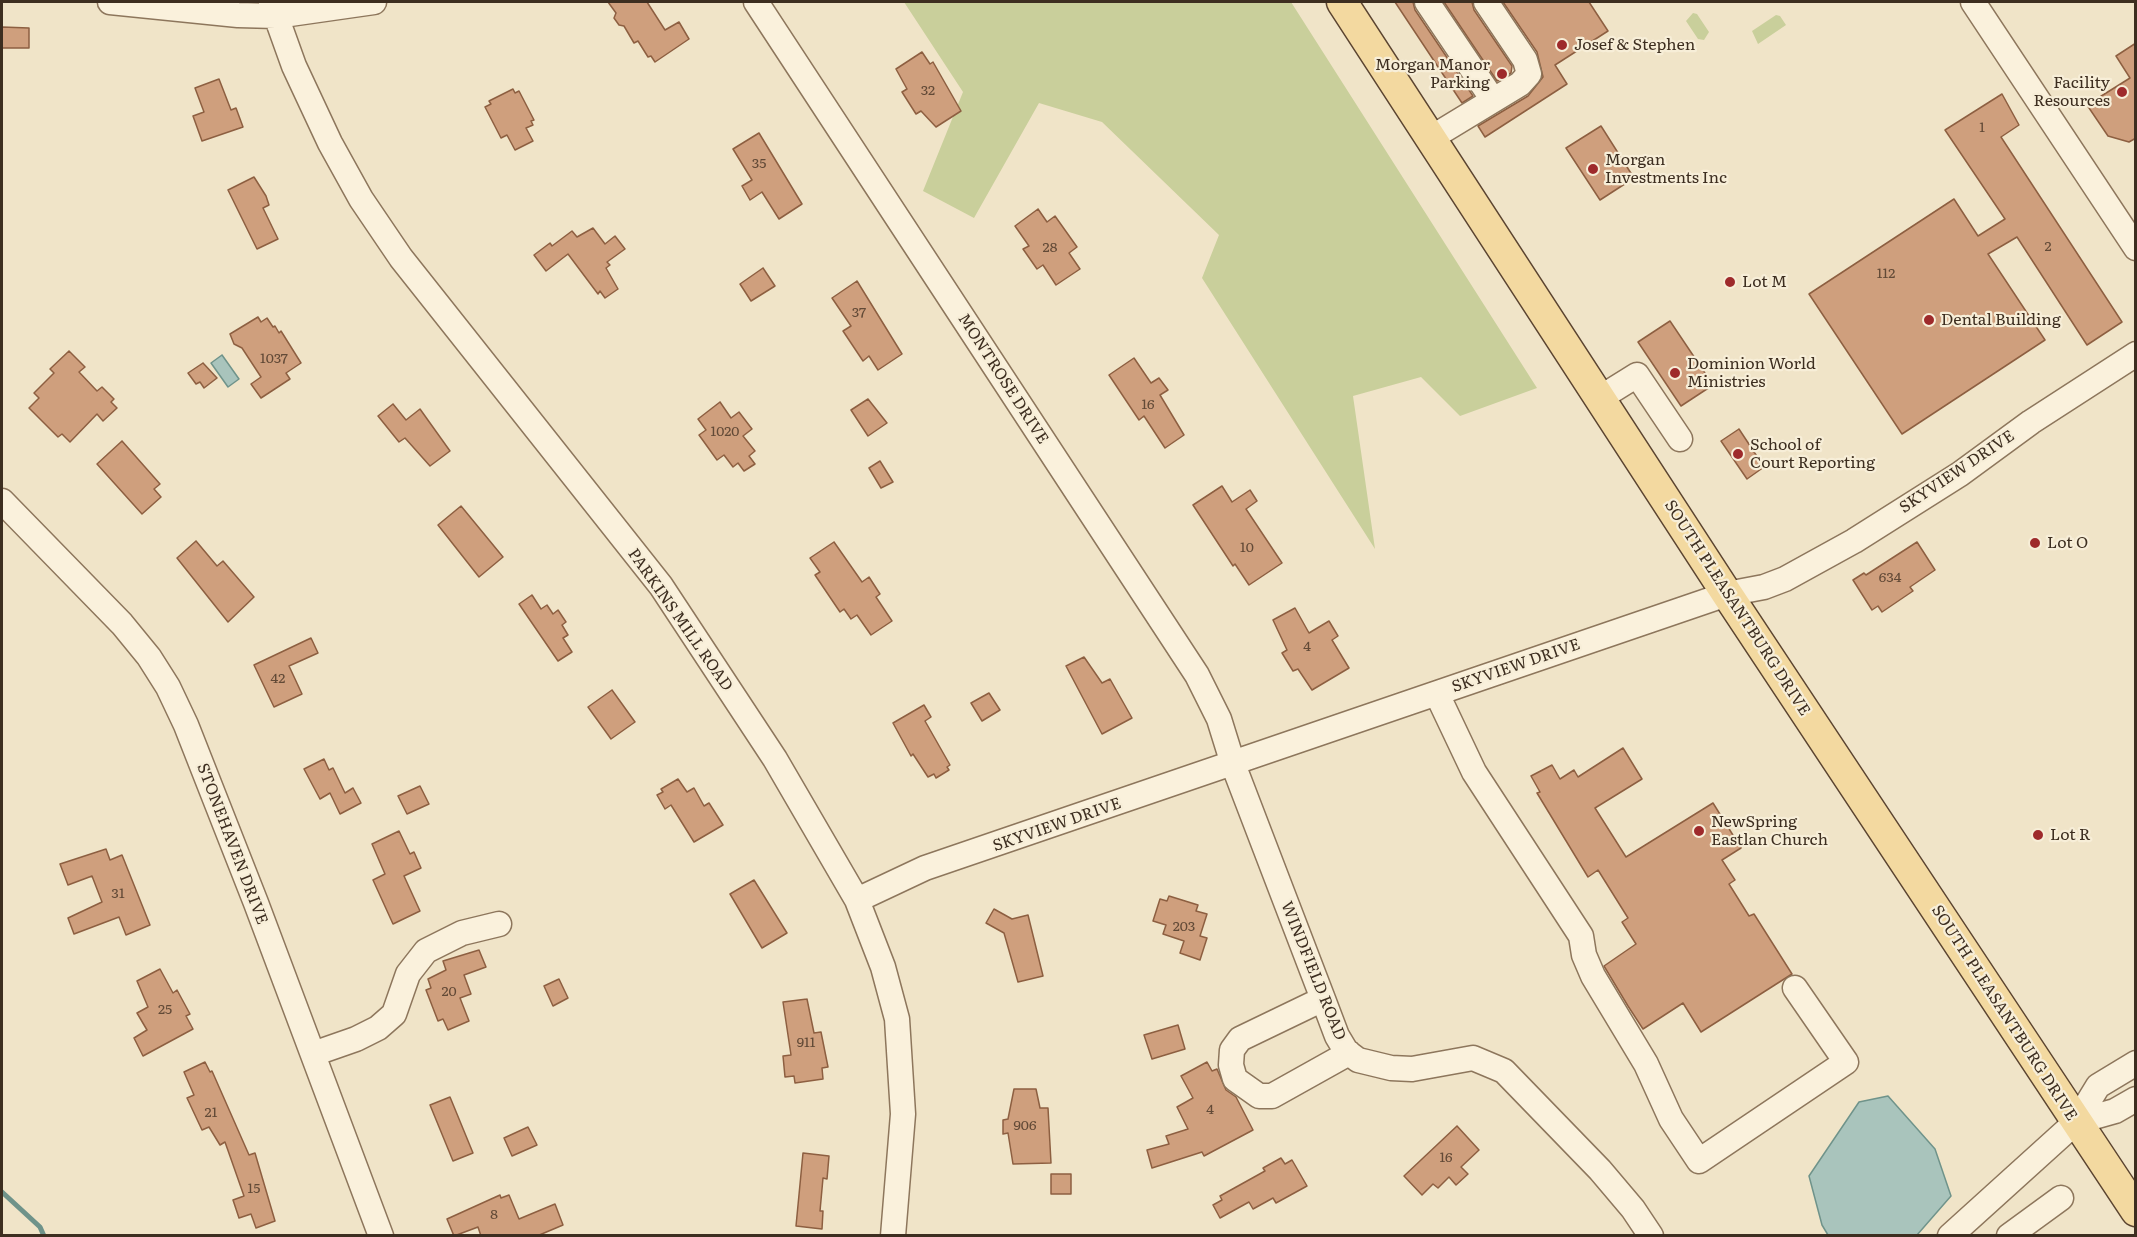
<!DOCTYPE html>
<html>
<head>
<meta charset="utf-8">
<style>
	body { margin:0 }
	#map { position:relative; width:2137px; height:1237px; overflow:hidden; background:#f0e4c8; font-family:Literata,serif }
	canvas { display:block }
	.frame { position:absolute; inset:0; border:3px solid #3d2e20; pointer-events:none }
</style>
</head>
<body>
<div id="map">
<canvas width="2137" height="1237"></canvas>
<div class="frame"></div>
</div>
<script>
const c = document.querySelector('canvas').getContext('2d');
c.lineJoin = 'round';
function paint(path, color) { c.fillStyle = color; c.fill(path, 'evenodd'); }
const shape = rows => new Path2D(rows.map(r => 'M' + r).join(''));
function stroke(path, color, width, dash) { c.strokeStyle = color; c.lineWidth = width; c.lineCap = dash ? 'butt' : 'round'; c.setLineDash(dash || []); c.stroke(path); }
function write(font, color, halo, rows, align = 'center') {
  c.font = font + ' Literata,serif'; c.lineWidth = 4.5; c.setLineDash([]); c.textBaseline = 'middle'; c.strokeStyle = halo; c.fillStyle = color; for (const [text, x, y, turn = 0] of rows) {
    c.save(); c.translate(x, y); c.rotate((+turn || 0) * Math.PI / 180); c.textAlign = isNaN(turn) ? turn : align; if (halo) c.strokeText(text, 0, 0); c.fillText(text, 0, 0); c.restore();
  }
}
const green = shape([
	[904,2,1291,2,1537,388,1460,416,1421,377,1353,396,1375,549,1202,278,1219,235,1102,122,1039,103,974,218,923,191,963,92],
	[1693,13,1697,14,1709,32,1704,40,1698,39,1686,21],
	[1776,15,1780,16,1786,25,1758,44,1752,31]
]);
const water = shape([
	[222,355,239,379,228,387,211,363,222,355],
	[1888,1096,1935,1149,1951,1196,1917,1235,1828,1235,1822,1225,1809,1176,1859,1102,1888,1096]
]);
const stream = shape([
	[2,1192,40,1227,44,1236]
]);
const building = shape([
	[608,2,647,2,665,30,679,22,689,39,655,62,651,56,648,57,638,41,634,43,624,26,619,25,614,18,616,13,608,2],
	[1395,2,1413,2,1415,10,1473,96,1462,103,1395,2],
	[1444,2,1472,2,1474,10,1512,66,1511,73,1497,81,1444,2],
	[1503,2,1589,2,1608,31,1555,65,1567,84,1485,137,1478,126,1528,96,1543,77,1537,52,1503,2],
	[2,27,29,28,29,48,2,48,2,27],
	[2136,43,2136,138,2129,142,2108,136,2087,105,2130,78,2116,56,2136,43],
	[922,52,930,64,933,62,961,111,936,127,921,111,916,114,902,92,907,89,896,69,922,52],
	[219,79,231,110,236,108,243,127,202,141,193,116,204,112,195,88,219,79],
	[513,89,515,93,519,91,534,120,531,121,533,125,526,128,533,141,515,150,507,135,501,138,485,107,491,104,489,101,513,89],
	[2002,94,2019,125,2001,137,2122,322,2087,345,2017,237,1988,254,2045,340,1902,434,1809,294,1954,199,1978,236,2005,219,1945,130,2002,94],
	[1601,126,1634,178,1600,200,1566,148,1601,126],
	[759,133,802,204,779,219,762,192,750,200,742,186,752,180,733,149,759,133],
	[254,177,266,196,269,205,263,208,278,239,257,249,228,190,254,177],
	[1038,209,1047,222,1055,216,1077,247,1069,253,1080,269,1056,285,1043,265,1037,269,1023,249,1029,246,1015,226,1038,209],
	[593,228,605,244,615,236,625,249,607,262,610,265,606,268,618,289,605,298,600,291,598,294,568,254,546,271,534,255,550,243,552,246,572,231,577,237,593,228],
	[763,268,775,286,751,301,740,284,763,268],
	[857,281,902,354,878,370,869,356,863,361,843,331,851,326,832,298,857,281],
	[258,317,261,322,267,318,273,327,275,326,279,333,281,331,301,363,286,373,290,379,261,398,251,384,261,377,242,348,234,344,230,334,258,317],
	[1670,321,1713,385,1681,406,1638,342,1670,321],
	[69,351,85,367,79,372,97,391,102,387,114,399,111,402,117,408,103,421,97,414,70,442,62,434,58,437,29,408,39,398,34,393,54,373,50,369,69,351],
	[1134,358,1151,383,1159,378,1168,390,1160,395,1184,435,1165,448,1144,416,1139,420,1109,375,1134,358],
	[203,363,217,378,204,388,200,382,196,384,188,373,203,363],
	[868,399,887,423,868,436,851,410,868,399],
	[720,402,731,418,739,412,752,429,743,436,755,451,749,456,755,464,744,471,738,463,733,467,724,455,717,460,699,435,706,430,698,419,720,402],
	[393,404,406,420,420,409,450,451,430,466,405,438,399,442,378,416,393,404],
	[1739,429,1764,467,1747,479,1721,441,1739,429],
	[122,441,160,484,154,489,161,497,142,514,97,464,122,441],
	[880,461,893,482,881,488,869,468,880,461],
	[1222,486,1232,502,1250,490,1257,501,1246,509,1282,563,1249,585,1235,564,1233,566,1193,505,1222,486],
	[461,506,503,557,479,577,438,525,461,506],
	[196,541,217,566,223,561,254,597,228,622,177,558,196,541],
	[834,542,862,582,869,577,880,594,876,597,892,621,871,635,857,615,851,619,844,609,840,612,815,575,820,572,810,558,834,542],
	[1917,542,1935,570,1910,587,1913,591,1882,612,1878,606,1872,610,1853,580,1864,573,1866,575,1917,542],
	[532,595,541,609,547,605,553,614,558,610,566,622,562,625,568,635,563,638,572,652,558,661,519,604,532,595],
	[1295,608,1309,633,1329,621,1338,636,1332,640,1349,668,1312,690,1298,669,1293,671,1282,653,1287,650,1273,620,1295,608],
	[311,638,318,653,289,666,302,694,274,707,254,665,311,638],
	[1084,657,1102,683,1110,679,1132,718,1102,734,1066,666,1084,657],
	[612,690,635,722,611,739,588,707,612,690],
	[989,693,1000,710,982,721,971,703,989,693],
	[924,705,931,717,925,721,950,765,947,767,949,770,936,778,934,774,928,777,913,754,911,756,893,723,924,705],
	[1623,748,1642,779,1595,808,1626,857,1713,803,1741,848,1722,860,1735,880,1729,884,1749,916,1754,914,1792,974,1701,1032,1683,1003,1643,1029,1628,1006,1604,966,1636,944,1622,922,1628,918,1598,870,1588,877,1537,793,1540,792,1531,776,1552,765,1560,779,1574,770,1578,777,1623,748],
	[324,759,329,770,333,768,345,793,353,788,361,803,340,814,330,793,320,799,304,769,324,759],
	[678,779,687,792,694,788,704,806,709,803,723,825,694,842,671,805,665,809,657,795,663,792,661,789,678,779],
	[420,786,429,804,407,814,398,796,420,786],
	[399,831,410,854,414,852,421,868,404,876,420,911,393,924,373,880,385,874,372,844,399,831],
	[106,849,110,860,122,855,150,925,126,935,119,917,74,934,68,918,102,902,92,876,68,885,60,864,106,849],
	[754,880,787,933,762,948,730,894,754,880],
	[1169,896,1198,905,1196,911,1207,914,1200,936,1207,938,1200,960,1180,953,1184,941,1163,934,1166,925,1153,921,1160,899,1167,901,1169,896],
	[994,909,1012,919,1028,915,1043,976,1018,982,1004,933,986,923,994,909],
	[479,950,486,967,464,975,471,994,460,998,469,1021,448,1030,443,1019,438,1021,426,990,431,988,428,979,446,970,443,961,479,950],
	[160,969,173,993,177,990,190,1014,186,1016,193,1029,143,1056,134,1038,147,1030,137,1013,148,1007,137,981,160,969],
	[559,979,568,998,553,1006,544,986,559,979],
	[807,999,814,1033,821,1032,828,1067,822,1068,823,1079,795,1083,794,1076,785,1077,783,1056,791,1055,783,1002,807,999],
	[1178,1025,1185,1049,1152,1059,1144,1035,1178,1025],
	[205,1062,210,1072,212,1071,249,1155,255,1153,275,1221,256,1228,251,1214,239,1218,233,1200,244,1196,225,1142,220,1145,209,1127,202,1130,187,1098,194,1095,184,1072,205,1062],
	[1207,1062,1212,1071,1217,1069,1226,1090,1236,1097,1253,1130,1204,1156,1202,1152,1152,1168,1147,1150,1169,1144,1166,1136,1188,1129,1177,1107,1193,1098,1181,1076,1207,1062],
	[1014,1089,1036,1089,1040,1108,1048,1108,1051,1163,1013,1164,1008,1133,1003,1134,1003,1120,1008,1119,1014,1089],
	[450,1097,473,1153,453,1161,430,1105,450,1097],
	[1457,1126,1479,1150,1461,1167,1468,1174,1456,1185,1449,1177,1438,1188,1433,1184,1422,1195,1404,1176,1457,1126],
	[528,1127,537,1145,512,1156,504,1138,528,1127],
	[803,1153,829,1156,827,1179,823,1178,820,1211,823,1211,822,1229,796,1226,803,1153],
	[1281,1158,1285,1164,1292,1160,1307,1186,1276,1203,1273,1198,1253,1209,1249,1202,1220,1218,1213,1205,1222,1200,1220,1196,1265,1171,1263,1168,1281,1158],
	[1051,1174,1071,1174,1071,1194,1051,1194,1051,1174],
	[500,1195,501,1198,509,1195,519,1219,555,1204,563,1225,537,1236,481,1236,478,1227,454,1236,447,1219,500,1195]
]);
const minor = shape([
	[110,2,238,15,276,16,374,2],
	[271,2,294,66,330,143,361,199,401,258,661,586,775,759,857,900,883,967,897,1019,903,1114,893,1236],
	[756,2,1197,675,1219,719,1233,764,1323,999,1337,1036,1346,1051,1358,1060,1391,1068,1412,1069,1473,1058,1504,1071,1600,1170,1633,1209,1651,1236],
	[1427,2,1493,100],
	[1973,2,2136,248],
	[1431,138,1520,84,1529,74,1525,60,1486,2],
	[1600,398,1637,375,1680,439],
	[2,501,122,624,149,657,168,687,186,725,256,903,381,1236],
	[1437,694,1474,772,1581,936,1584,955,1593,976,1646,1064,1671,1119,1699,1161,1846,1062,1795,988],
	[857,900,925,868,1727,594,1764,587,1785,579,1854,541,1960,474,2031,422,2136,354],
	[1323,999,1240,1039,1232,1050,1231,1065,1235,1079,1259,1096,1272,1096,1349,1053],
	[313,1054,356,1039,378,1028,394,1014,408,974,426,951,462,933,499,924],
	[2076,1122,2115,1111,2136,1099],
	[1950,1236,2076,1122,2098,1086,2136,1063],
	[2009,1236,2061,1198]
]);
const major = shape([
	[1342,2,1727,594,2136,1211]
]);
const markers = [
	[1562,45,6,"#9e2a2b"],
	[1502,74,6,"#9e2a2b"],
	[2122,92,6,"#9e2a2b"],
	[1593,169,6,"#9e2a2b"],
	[1730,282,6,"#9e2a2b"],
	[1929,320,6,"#9e2a2b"],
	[1675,373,6,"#9e2a2b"],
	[1738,454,6,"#9e2a2b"],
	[2035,543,6,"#9e2a2b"],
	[1699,831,6,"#9e2a2b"],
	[2038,835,6,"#9e2a2b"]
];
const numberNames = [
	["32",928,91],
	["1",1982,128],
	["35",759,164],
	["2",2048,247],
	["28",1050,248],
	["112",1886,274],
	["37",859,313],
	["1037",274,359],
	["16",1148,405],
	["1020",725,432],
	["10",1247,548],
	["634",1890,578],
	["4",1307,647],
	["42",278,679],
	["31",118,894],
	["203",1184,927],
	["20",449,992],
	["25",165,1010],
	["911",806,1043],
	["4",1210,1110],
	["21",211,1113],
	["906",1025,1126],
	["16",1446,1158],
	["15",254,1189],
	["8",494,1215]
];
const poiNames = [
	["Josef & Stephen",1574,45],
	["Morgan Manor",1490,65,"right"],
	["Parking",1490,83,"right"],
	["Facility",2110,83,"right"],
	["Resources",2110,101,"right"],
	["Morgan",1605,160],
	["Investments Inc",1605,178],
	["Lot M",1742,282],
	["Dental Building",1941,320],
	["Dominion World",1687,364],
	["Ministries",1687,382],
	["School of",1750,445],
	["Court Reporting",1750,463],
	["Lot O",2047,543],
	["NewSpring",1711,822],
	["Eastlan Church",1711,840],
	["Lot R",2050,835]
];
const streetNames = [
	["MONTROSE DRIVE",1003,379,57],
	["SKYVIEW DRIVE",1957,472,-34],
	["SOUTH PLEASANTBURG DRIVE",1737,608,57],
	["PARKINS MILL ROAD",680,620,55],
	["SKYVIEW DRIVE",1516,666,-19],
	["SKYVIEW DRIVE",1057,825,-19],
	["STONEHAVEN DRIVE",232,844,69],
	["WINDFIELD ROAD",1313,971,68],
	["SOUTH PLEASANTBURG DRIVE",2004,1013,57]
];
paint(green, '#c9cf9b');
paint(water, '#a9c4bc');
stroke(water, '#6f938a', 1.5);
stroke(stream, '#6f938a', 5);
paint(building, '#cf9f7d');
stroke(building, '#8d5f41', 1.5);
stroke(minor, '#8d765c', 27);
stroke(major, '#5b4430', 33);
stroke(minor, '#faf1dc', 24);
stroke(major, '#f3d9a0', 30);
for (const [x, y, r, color] of markers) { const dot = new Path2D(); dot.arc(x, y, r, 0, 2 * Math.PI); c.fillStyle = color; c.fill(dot); stroke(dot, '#f7eed8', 2); }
write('14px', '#624a37', null, numberNames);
write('16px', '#3d2e20', '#f7eed8', poiNames, 'left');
write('16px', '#3d2e20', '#f7eed8', streetNames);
</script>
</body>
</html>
